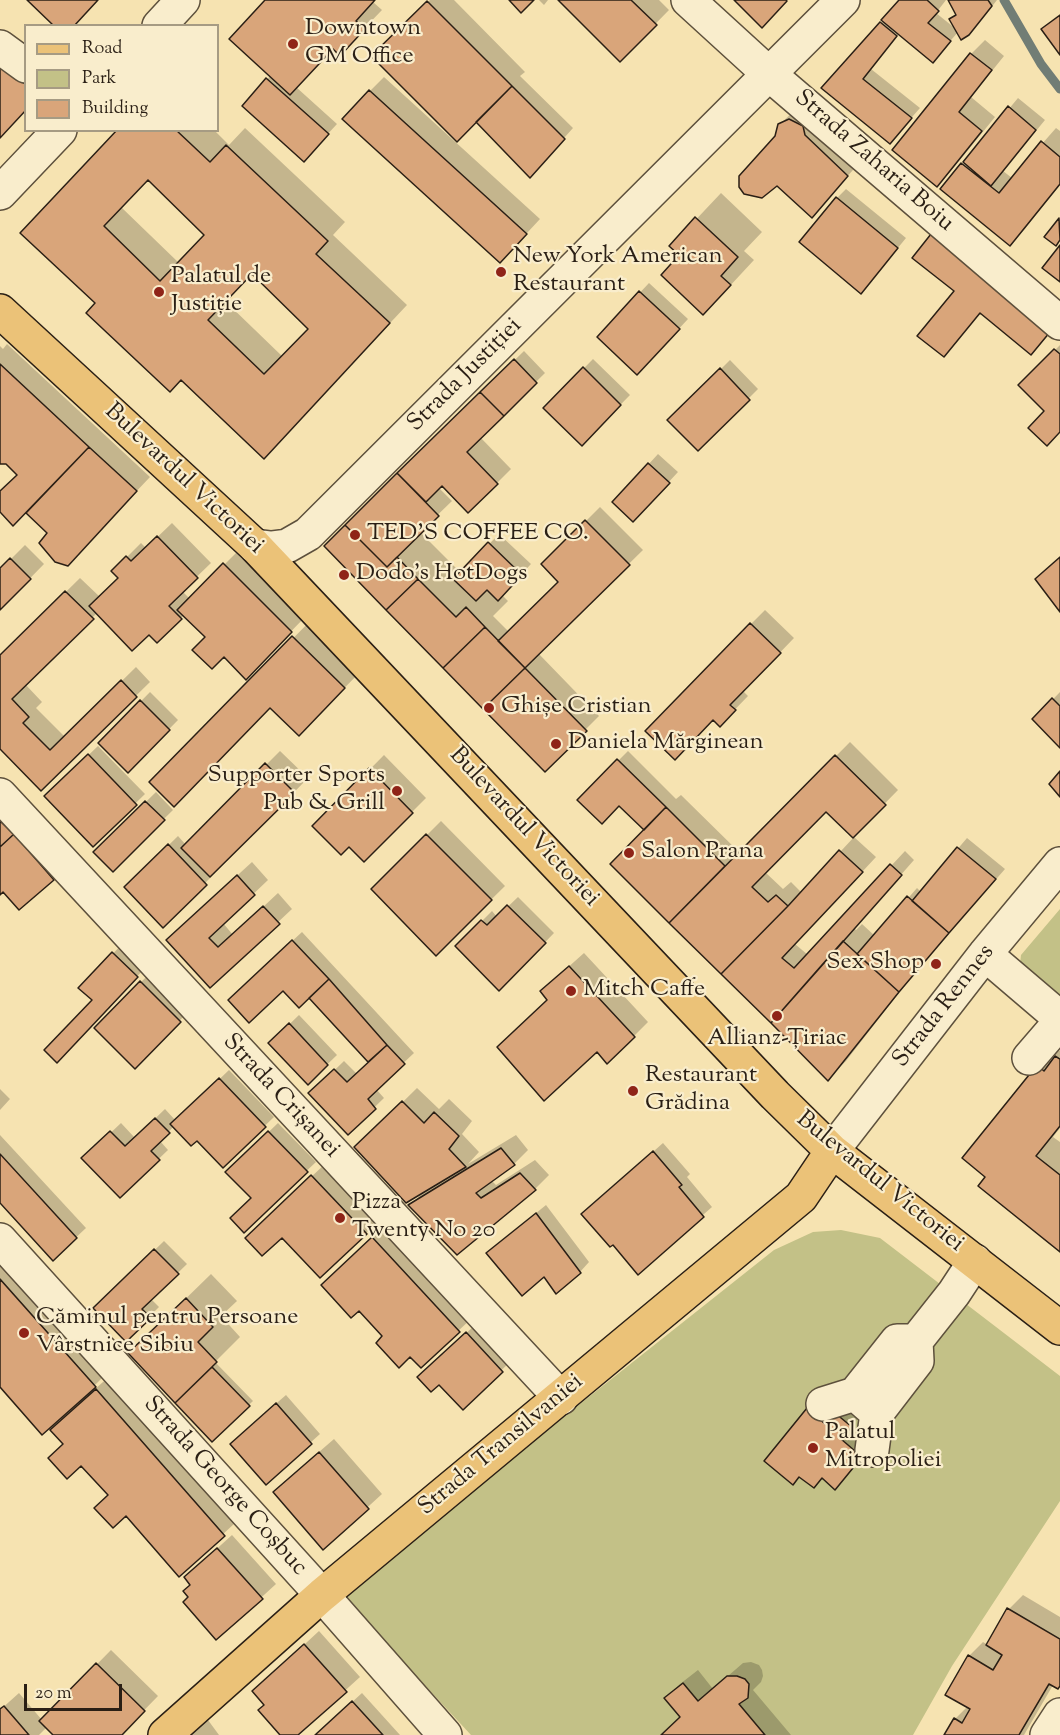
<!DOCTYPE html>
<html>
<head>
<meta charset="utf-8">
<style>
	body { margin:0 }
	#map { position:relative; width:1060px; height:1735px; overflow:hidden; background:#f6e3b1; font-family:"Sorts Mill Goudy",serif }
	canvas { display:block }
	.legend { position:absolute; left:24px; top:24px; width:195px; height:108px; box-sizing:border-box; background:#f9edcc; border:2px solid #a69b83; margin:0; padding:8px 10px; list-style:none; font-size:18px; color:#2a1f15 }
	.legend li { display:flex; align-items:center; gap:12px; height:30px }
	.legend b { width:30px; border:2px solid #a69b83 }
	.scale { position:absolute; left:24px; top:1684px; width:98px; height:27px; box-sizing:border-box; border:3px solid #2a1f15; border-top:0; padding-left:8px; font-size:18px; line-height:21px; white-space:nowrap; color:#2a1f15; -webkit-text-stroke:4px #f9edcc; paint-order:stroke }
</style>
</head>
<body>
<div id="map">
<canvas width="1060" height="1735"></canvas>
<ul class="legend">
<li><b style="height:8px;background:#ebc278"></b>Road</li>
<li><b style="height:16px;background:#c3c187"></b>Park</li>
<li><b style="height:16px;background:#d9a57a"></b>Building</li>
</ul>
<div class="scale">20 m</div>
</div>
<script>
const c = document.querySelector('canvas').getContext('2d');
c.lineJoin = 'round';
function paint(path, color) { c.fillStyle = color; c.fill(path, 'evenodd'); }
const shape = rows => new Path2D(rows.map(r => 'M' + r).join(''));
function stroke(path, color, width, dash) { c.strokeStyle = color; c.lineWidth = width; c.lineCap = dash ? 'butt' : 'round'; c.setLineDash(dash || []); c.stroke(path); }
function write(font, color, halo, rows, align = 'center') {
  c.font = font + ' "Sorts Mill Goudy",serif'; c.lineWidth = 4.5; c.setLineDash([]); c.textBaseline = 'middle'; c.strokeStyle = halo; c.fillStyle = color; for (const [text, x, y, turn = 0] of rows) {
    c.save(); c.translate(x, y); c.rotate((+turn || 0) * Math.PI / 180); c.textAlign = isNaN(turn) ? turn : align; if (halo) c.strokeText(text, 0, 0); c.fillText(text, 0, 0); c.restore();
  }
}
const green = shape([
	[1060,909,1060,1007,1020,964,1021,955],
	[841,1230,880,1238,1060,1376,1060,1501,952,1666,913,1735,471,1735,343,1597,493,1473,774,1250,813,1232]
]);
const shadow = shape([
	[267,0,374,0,373,2,382,10,358,35,334,48,296,87,337,124,313,150,244,106,271,75],
	[430,0,454,0,525,72,520,76,573,128,539,166,477,120,373,56],
	[539,0,548,0,544,5],
	[560,0,659,0,669,10,620,60],
	[901,0,946,0,936,13,956,29,951,20,957,13,949,0,997,0,978,24,958,32,933,61,900,33,871,69,920,108,890,142,823,88],
	[985,40,1004,56,971,97,995,117,951,171,937,185,894,149,971,54],
	[384,77,540,219,514,247,370,91],
	[1018,98,1045,120,1003,171,1012,178,1056,128,1060,131,1060,185,1024,230,1010,244,942,189],
	[794,111,861,161,812,216,777,184,776,136,779,125],
	[245,128,345,222,333,235,407,305,282,438,97,303,23,233,119,130,214,130,229,145],
	[148,179,206,235,179,263,121,207],
	[252,272,310,329,283,357,225,301],
	[846,189,906,238,870,282,837,198],
	[721,193,762,232,744,251,754,260,728,288,681,255,671,246],
	[649,283,688,319,647,363,599,336],
	[956,291,1060,321,1031,353,981,312,943,355],
	[7,344,150,477,79,552,49,533,27,511,0,510,0,493,19,474,7,463,0,463,0,346,3,349],
	[1060,345,1060,431,1047,411,1021,385],
	[524,351,545,373,480,437,511,469,469,511,442,484,438,487,452,501,420,532,461,573,499,534,531,564,502,595,508,601,493,616,509,632,560,582,543,564,600,507,643,550,538,653,599,716,545,770,443,666,370,502],
	[593,359,630,395,582,444,545,408],
	[730,360,758,389,698,449,670,420],
	[658,454,678,472,642,511,614,502],
	[172,523,211,563,182,591,190,599,238,551,305,617,246,678,184,615,157,641,149,633,97,613,25,684,42,702,36,708,65,737,136,667,150,682,41,789,0,747,0,657,80,578,100,597,120,578,113,571,141,543,146,548],
	[25,545,44,564,0,609,0,570],
	[765,610,794,638,743,691,748,696,720,725,751,624],
	[318,613,369,663,299,734,271,706,152,782],
	[150,692,178,720,128,771,100,743],
	[1060,692,1060,746,1034,719],
	[850,742,898,790,853,836,826,810,765,872,783,889,791,882,802,893,854,837,876,857,795,944,808,955,905,851,914,860,854,928,856,930,862,924,875,936,917,888,921,892,967,838,1005,869,915,972,846,1061,828,1079,612,864,646,830,619,804,579,800,628,751,676,799,681,795,740,853],
	[98,746,145,794,93,845,46,796],
	[280,751,308,778,163,926,126,887,178,836,186,845],
	[384,755,426,798,364,860,349,845,314,826],
	[156,792,173,810,113,869,95,852],
	[0,793,67,865,53,879,3,890,0,893],
	[441,821,505,886,436,954,373,889],
	[252,862,268,880,223,923,233,935,278,893,292,909,210,986,182,926],
	[518,897,554,933,500,989,457,946,492,911,497,917],
	[302,932,414,1053,376,1089,384,1098,348,1133,311,1093,344,1061,357,1074,370,1062,309,996,283,989,239,990],
	[122,944,146,967,66,1051,94,1000,81,988],
	[584,953,648,1022,634,1036,549,999,556,978],
	[150,973,189,1011,135,1066,96,1028],
	[299,1015,337,1055,308,1083,270,1043],
	[1056,1048,1060,1051,1060,1128,1053,1137,1060,1142,1060,1250,987,1176,965,1158],
	[229,1070,274,1117,223,1166,197,1138,174,1126,160,1141,168,1150,120,1196,84,1158,121,1123,135,1138,165,1109,176,1121],
	[417,1088,439,1109,449,1099,472,1121,462,1134,479,1152,468,1164,516,1135,528,1150,514,1164,491,1180,496,1185,535,1160,549,1175,535,1189,457,1253,411,1205,423,1192,357,1147],
	[0,1089,10,1099,0,1110],
	[278,1123,316,1162,244,1230,253,1198,227,1172],
	[0,1135,86,1228,53,1259,0,1201],
	[663,1143,690,1174,687,1177,712,1207,638,1272,593,1205],
	[326,1163,380,1219,366,1233,282,1236,261,1224],
	[546,1205,589,1262,580,1272,544,1275,498,1244],
	[387,1224,473,1317,421,1366,410,1355,384,1336,337,1271],
	[0,1240,113,1367,92,1388,94,1390,121,1366,249,1510,179,1575,52,1430,80,1402,78,1400,0,1385],
	[164,1241,187,1264,151,1299,159,1307,126,1340,95,1308],
	[211,1274,237,1301,221,1316,240,1337,215,1362,253,1401,212,1440,130,1353],
	[476,1324,511,1361,463,1407,429,1368],
	[286,1395,320,1434,310,1443,241,1434],
	[845,1404,860,1416,849,1429,871,1446,845,1478,808,1409],
	[334,1439,382,1494,323,1548,289,1478],
	[232,1535,276,1584,217,1638,190,1597,200,1564],
	[1023,1595,1060,1617,1060,1685,1053,1685,1024,1735,946,1735,955,1719,968,1706,969,1656,983,1642,988,1645,1009,1609],
	[319,1631,360,1677,296,1735,282,1735,266,1704,254,1691],
	[111,1650,158,1696,120,1735,56,1735,47,1727,39,1735,0,1735,0,1710,19,1693,42,1720],
	[751,1662,759,1665,762,1670,763,1676,761,1682,753,1690,791,1735,663,1735,681,1717,666,1698,680,1684,698,1670,713,1689,743,1663],
	[362,1693,400,1735,316,1735],
	[208,1720,219,1735,190,1735]
]);
const stream = shape([
	[1004,0,1041,64,1060,89]
]);
const building = shape([
	[27,0,98,0,74,26,54,26,27,0],
	[265,0,375,0,356,21,365,29,340,56,333,49,290,95,229,39,265,0],
	[509,0,534,0,521,13,509,0],
	[558,0,631,0,657,25,620,62,558,0],
	[734,0,786,0,787,1,762,28,734,0],
	[899,0,927,0,939,11,928,23,951,41,933,63,881,20,899,0],
	[948,0,988,0,992,6,969,35,961,40,949,19,956,15,948,0],
	[427,1,512,86,457,142,371,56,427,1],
	[1060,15,1060,55,1041,29,1060,15],
	[880,22,897,36,863,79,912,118,890,144,821,88,880,22],
	[970,53,992,70,959,112,982,131,937,187,892,150,970,53],
	[0,62,26,85,26,110,0,138,0,62],
	[266,78,329,134,304,162,242,106,266,78],
	[512,86,565,139,530,178,476,122,512,86],
	[369,90,527,234,500,263,342,119,369,90],
	[1008,106,1036,130,991,186,963,162,1008,106],
	[789,119,803,126,805,135,848,176,812,218,777,186,762,198,744,194,739,187,739,176,775,136,778,124,789,119],
	[117,130,176,130,210,162,226,145,328,241,316,254,390,323,264,459,181,380,170,392,86,313,95,303,20,233,117,130],
	[148,180,204,235,160,281,104,226,148,180],
	[252,274,308,329,264,374,208,320,252,274],
	[1041,141,1060,157,1060,184,1010,246,940,189,961,163,999,193,1041,141],
	[836,197,898,248,861,294,799,242,836,197],
	[695,217,738,257,721,276,731,285,703,315,661,275,679,255,669,246,695,217],
	[1059,218,1060,240,1056,246,1044,237,1059,218],
	[931,234,1050,332,1031,355,980,313,944,357,917,336,954,291,912,258,931,234],
	[1060,245,1060,282,1042,268,1060,245],
	[639,291,680,329,637,375,597,337,639,291],
	[1054,349,1060,354,1060,432,1047,446,1028,428,1044,411,1018,385,1054,349],
	[514,359,537,383,504,416,480,392,514,359],
	[0,364,89,447,13,526,0,512,0,491,17,475,6,464,0,464,0,364],
	[583,367,621,405,582,446,543,408,583,367],
	[720,368,750,400,698,451,667,420,720,368],
	[480,392,504,416,467,452,498,484,468,513,442,486,426,502,397,473,480,392],
	[89,447,137,491,68,566,55,562,39,543,47,533,26,513,89,447],
	[648,463,670,483,633,522,612,502,648,463],
	[397,473,439,516,387,567,345,525,397,473],
	[585,520,630,565,525,668,498,641,558,582,541,564,585,520],
	[345,525,387,567,397,557,418,579,386,610,324,546,345,525],
	[157,536,198,578,169,606,182,619,157,643,149,635,132,651,89,606,118,578,111,571,126,556,131,561,157,536],
	[488,542,522,575,498,601,487,590,476,601,453,579,488,542],
	[1060,557,1060,612,1035,579,1060,557],
	[10,558,31,579,0,610,0,568,10,558],
	[223,563,292,632,246,680,224,657,212,669,192,650,205,637,177,610,223,563],
	[418,579,456,617,466,607,485,627,443,668,386,610,418,579],
	[65,591,94,619,12,699,29,717,23,723,50,750,121,680,137,697,41,791,0,749,0,655,65,591],
	[750,623,781,653,730,705,736,710,720,727,713,720,675,760,645,731,750,623],
	[485,627,525,668,483,709,443,668,485,627],
	[292,636,345,688,299,736,270,708,174,807,149,782,292,636],
	[525,668,587,731,545,772,483,709,525,668],
	[1052,698,1060,706,1060,748,1032,719,1052,698],
	[140,700,170,730,128,773,98,743,140,700],
	[88,754,137,805,93,847,44,796,88,754],
	[835,755,886,805,853,838,826,812,752,887,768,902,776,895,788,906,721,974,669,923,835,755],
	[617,759,666,807,644,830,619,806,602,824,577,800,617,759],
	[265,763,295,793,210,877,181,848,265,763],
	[369,768,413,813,364,862,349,847,341,855,312,826,369,768],
	[1060,771,1060,797,1049,784,1060,771],
	[145,801,165,820,113,872,93,852,145,801],
	[666,807,725,866,669,923,610,864,666,807],
	[0,821,14,834,0,847,0,821],
	[14,834,54,880,19,910,3,892,0,895,0,847,14,834],
	[426,834,492,900,436,956,371,889,426,834],
	[168,844,207,885,163,928,124,887,168,844],
	[957,847,996,879,949,933,912,901,957,847],
	[839,850,863,872,782,958,794,968,890,864,902,875,771,1023,721,974,788,906,839,850],
	[237,875,255,895,209,938,218,947,263,906,280,924,210,988,166,940,237,875],
	[907,896,949,933,899,992,857,954,907,896],
	[507,905,546,943,499,991,455,946,481,920,487,925,507,905],
	[292,940,329,979,299,1008,283,991,249,1023,228,1000,292,940],
	[843,941,899,992,828,1081,771,1023,843,941],
	[112,952,138,977,57,1063,44,1050,92,1000,78,988,112,952],
	[569,966,635,1037,607,1064,597,1052,544,1101,497,1047,547,1000,540,991,569,966],
	[329,979,387,1045,368,1062,309,998,329,979],
	[140,981,181,1022,135,1069,94,1028,140,981],
	[289,1023,328,1065,308,1085,268,1043,289,1023],
	[387,1045,405,1064,368,1099,376,1109,348,1135,308,1093,334,1069,347,1082,387,1045],
	[1055,1056,1060,1059,1060,1126,1036,1156,1060,1175,1060,1252,978,1186,985,1177,962,1158,1037,1065,1044,1071,1055,1056],
	[219,1078,266,1127,223,1168,197,1141,191,1146,170,1124,219,1078],
	[402,1101,424,1123,434,1112,459,1136,449,1149,466,1167,406,1203,354,1147,402,1101],
	[155,1118,170,1133,151,1151,160,1160,120,1198,81,1158,110,1131,125,1146,155,1118],
	[268,1131,308,1172,244,1233,230,1218,251,1198,225,1172,268,1131],
	[501,1148,515,1165,476,1193,481,1198,520,1173,536,1190,457,1255,408,1205,501,1148],
	[653,1151,682,1185,679,1187,704,1217,638,1275,613,1245,610,1247,581,1214,653,1151],
	[0,1154,77,1238,53,1261,0,1203,0,1154],
	[311,1175,367,1234,320,1278,282,1238,262,1256,245,1238,311,1175],
	[536,1213,581,1273,556,1294,544,1277,522,1296,486,1253,536,1213],
	[372,1237,460,1332,421,1368,410,1357,399,1368,376,1343,382,1336,359,1311,351,1318,321,1285,372,1237],
	[154,1249,179,1274,142,1309,151,1318,126,1342,93,1308,154,1249],
	[0,1279,96,1387,42,1435,0,1387,0,1279],
	[186,1298,213,1327,198,1342,217,1362,175,1403,128,1353,186,1298],
	[466,1332,503,1372,463,1410,439,1385,431,1392,417,1377,466,1332],
	[212,1367,250,1406,212,1442,175,1403,212,1367],
	[96,1389,225,1536,179,1577,126,1516,113,1528,94,1508,108,1495,81,1466,67,1479,48,1458,63,1444,50,1430,96,1389],
	[276,1403,312,1444,266,1485,230,1444,276,1403],
	[807,1408,825,1424,835,1413,852,1427,841,1439,862,1457,835,1490,822,1478,814,1488,799,1477,793,1485,764,1461,807,1408],
	[319,1452,369,1509,323,1550,273,1492,319,1452],
	[217,1548,263,1599,216,1640,183,1602,188,1597,183,1591,190,1585,184,1577,217,1548],
	[1007,1608,1060,1639,1060,1686,1058,1689,1049,1684,1019,1735,944,1735,954,1718,962,1723,970,1709,945,1695,968,1655,993,1670,1002,1655,986,1645,1007,1608],
	[304,1644,347,1692,298,1735,280,1735,258,1710,264,1705,252,1691,304,1644],
	[96,1663,145,1711,122,1735,53,1735,39,1721,96,1663],
	[727,1676,737,1676,745,1679,749,1684,748,1698,739,1704,765,1735,661,1735,680,1717,664,1698,683,1683,698,1701,727,1676],
	[352,1701,383,1735,315,1735,352,1701],
	[4,1706,29,1735,0,1735,0,1709,4,1706]
]);
const minor = shape([
	[688,0,769,74,1060,323],
	[159,26,183,0],
	[0,47,26,66],
	[0,193,60,130],
	[255,546,271,548,287,546,308,534,843,0],
	[0,795,561,1398],
	[985,954,1060,1018],
	[1029,1058,1060,1022],
	[832,1151,985,954,1060,864],
	[0,1240,322,1595,445,1735],
	[855,1394,897,1341,916,1341,954,1293,975,1261],
	[823,1404,855,1394,877,1413,872,1450],
	[877,1413,917,1361,916,1341],
	[1047,1735,1060,1715]
]);
const major = shape([
	[0,311,255,546,775,1095,832,1151,1060,1328],
	[165,1735,322,1595,801,1197,832,1151]
]);
const markers = [
	[293,44,6,"#8f2418"],
	[501,272,6,"#8f2418"],
	[159,292,6,"#8f2418"],
	[355,535,6,"#8f2418"],
	[344,575,6,"#8f2418"],
	[489,708,6,"#8f2418"],
	[556,744,6,"#8f2418"],
	[397,791,6,"#8f2418"],
	[629,853,6,"#8f2418"],
	[936,964,6,"#8f2418"],
	[571,991,6,"#8f2418"],
	[777,1016,6,"#8f2418"],
	[633,1091,6,"#8f2418"],
	[340,1218,6,"#8f2418"],
	[24,1333,6,"#8f2418"],
	[813,1448,6,"#8f2418"]
];
const poiNames = [
	["Downtown",305,30],
	["GM Office",305,58],
	["New York American",513,258],
	["Restaurant",513,286],
	["Palatul de",171,278],
	["Justiție",171,306],
	["TED'S COFFEE CO.",367,535],
	["Dodo's HotDogs",356,575],
	["Ghișe Cristian",501,708],
	["Daniela Mărginean",568,744],
	["Supporter Sports",385,777,"right"],
	["Pub & Grill",385,805,"right"],
	["Salon Prana",641,853],
	["Sex Shop",924,964,"right"],
	["Mitch Caffe",583,991],
	["Allianz-Țiriac",777,1040,"center"],
	["Restaurant",645,1077],
	["Grădina",645,1105],
	["Pizza",352,1204],
	["Twenty No 20",352,1232],
	["Căminul pentru Persoane",36,1319],
	["Vârstnice Sibiu",36,1347],
	["Palatul",825,1434],
	["Mitropoliei",825,1462]
];
const streetNames = [
	["Strada Zaharia Boiu",873,162,41],
	["Strada Justiției",466,376,-45],
	["Bulevardul Victoriei",183,480,43],
	["Bulevardul Victoriei",523,828,47],
	["Strada Rennes",945,1007,-52],
	["Strada Crișanei",280,1097,47],
	["Bulevardul Victoriei",879,1183,39],
	["Strada Transilvaniei",502,1446,-40],
	["Strada George Coșbuc",224,1487,48]
];
paint(green, '#c3c187');
paint(shadow, '#0003');
stroke(stream, '#717d75', 9);
paint(building, '#d9a57a');
stroke(building, '#2a1f15', 1.5);
stroke(minor, '#5d503c', 36);
stroke(major, '#2a1f15', 36);
stroke(minor, '#f9edcc', 33);
stroke(major, '#ebc278', 33);
for (const [x, y, r, color] of markers) { const dot = new Path2D(); dot.arc(x, y, r, 0, 2 * Math.PI); c.fillStyle = color; c.fill(dot); stroke(dot, '#f9edcc', 2); }
write('24px', '#2a1f15', '#f9edcc', poiNames, 'left');
write('24px', '#2a1f15', '#f9edcc', streetNames);
</script>
</body>
</html>
